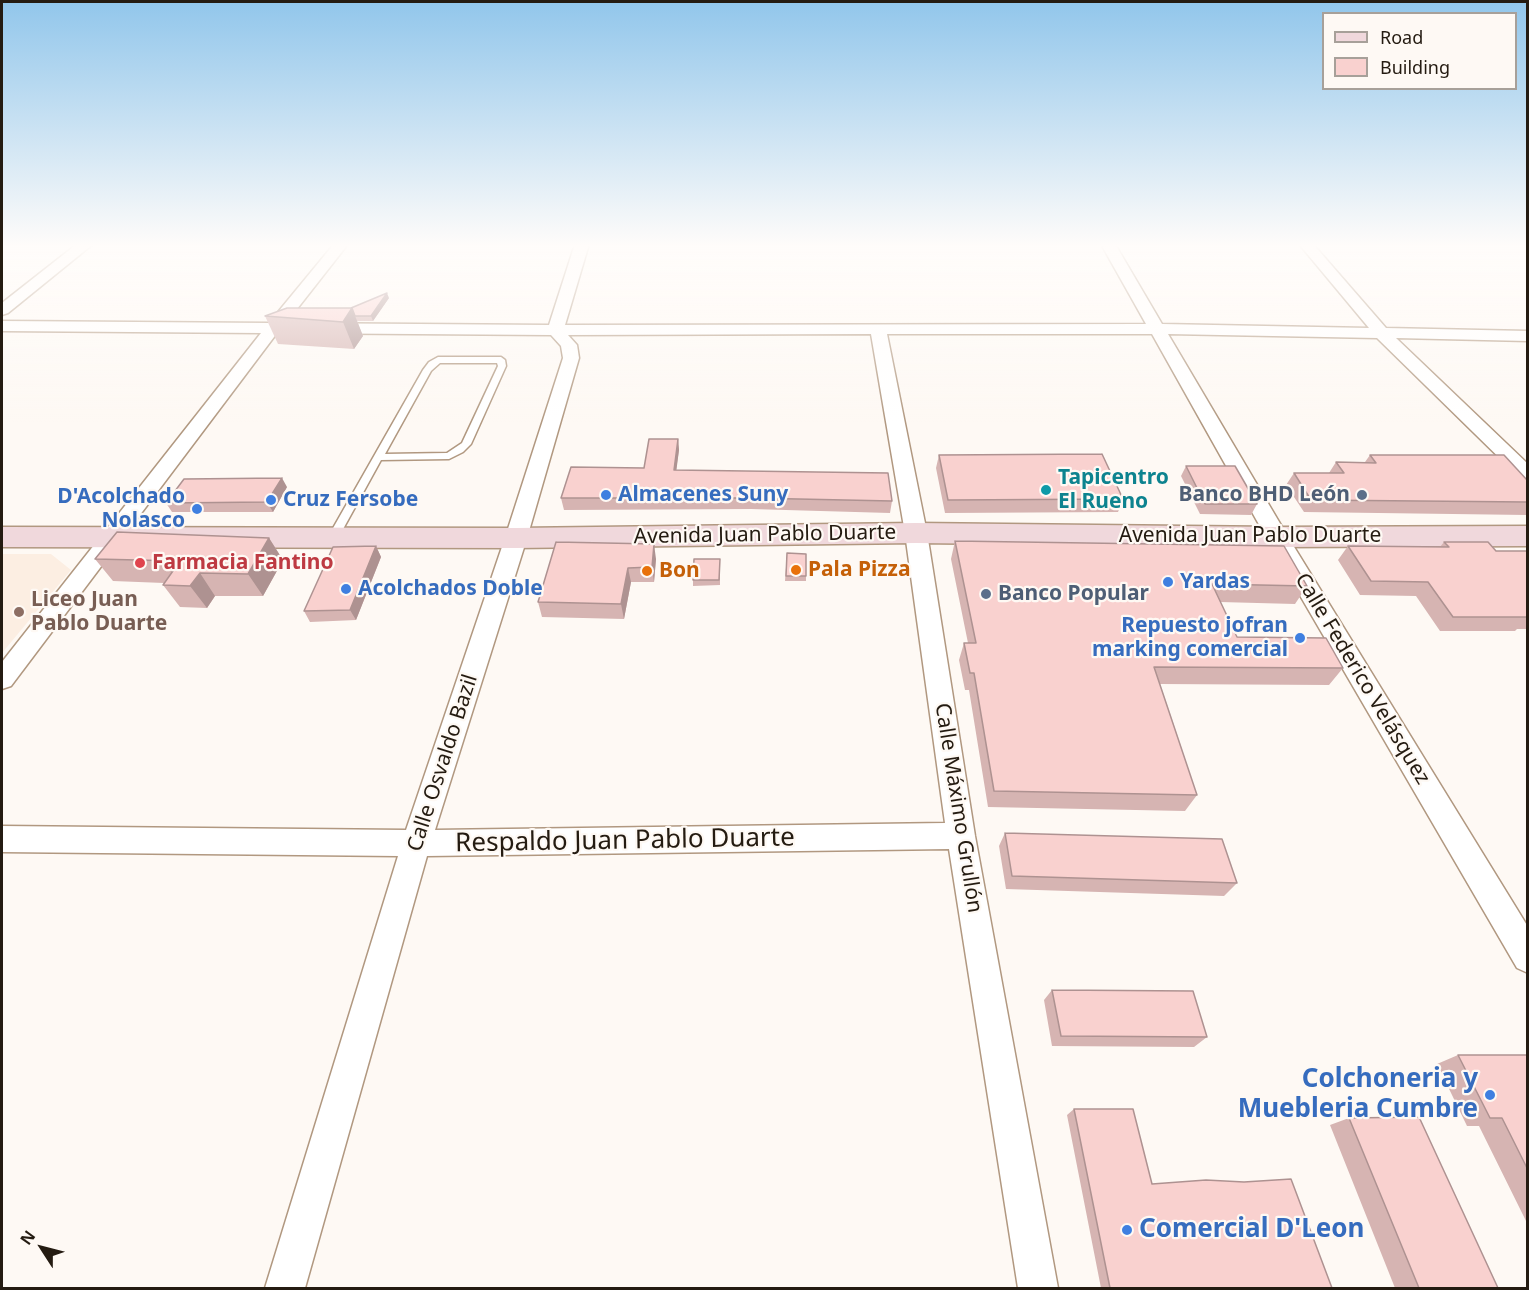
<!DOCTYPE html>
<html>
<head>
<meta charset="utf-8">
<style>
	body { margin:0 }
	#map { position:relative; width:1529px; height:1290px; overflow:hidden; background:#fef9f4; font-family:"Noto Sans",sans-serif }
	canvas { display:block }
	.frame { position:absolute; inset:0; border:3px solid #241b11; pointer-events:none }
	.legend { position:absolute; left:1322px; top:12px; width:195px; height:78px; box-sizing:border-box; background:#fef9f4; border:2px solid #a7a099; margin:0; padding:8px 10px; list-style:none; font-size:18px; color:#241b11 }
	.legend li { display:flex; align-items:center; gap:12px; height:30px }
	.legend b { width:30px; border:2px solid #a7a099 }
	.north { position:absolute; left:12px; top:1218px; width:60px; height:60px; -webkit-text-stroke:4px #fef9f4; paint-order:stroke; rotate:306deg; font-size:16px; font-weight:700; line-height:24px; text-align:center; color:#241b11 }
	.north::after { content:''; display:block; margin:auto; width:21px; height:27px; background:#241b11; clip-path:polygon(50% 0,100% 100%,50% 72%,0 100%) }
</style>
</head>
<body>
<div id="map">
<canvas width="1529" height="1290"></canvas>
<div class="frame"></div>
<ul class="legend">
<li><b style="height:8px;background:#f0d8dc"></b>Road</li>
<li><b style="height:16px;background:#f9d1cf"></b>Building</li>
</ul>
<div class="north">N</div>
</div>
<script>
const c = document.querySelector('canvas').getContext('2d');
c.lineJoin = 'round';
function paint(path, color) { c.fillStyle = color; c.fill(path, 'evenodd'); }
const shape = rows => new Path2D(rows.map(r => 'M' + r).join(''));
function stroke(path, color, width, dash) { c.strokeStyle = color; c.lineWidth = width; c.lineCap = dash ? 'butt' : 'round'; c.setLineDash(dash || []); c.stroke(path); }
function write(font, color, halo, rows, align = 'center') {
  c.font = font + ' "Noto Sans",sans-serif'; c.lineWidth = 4.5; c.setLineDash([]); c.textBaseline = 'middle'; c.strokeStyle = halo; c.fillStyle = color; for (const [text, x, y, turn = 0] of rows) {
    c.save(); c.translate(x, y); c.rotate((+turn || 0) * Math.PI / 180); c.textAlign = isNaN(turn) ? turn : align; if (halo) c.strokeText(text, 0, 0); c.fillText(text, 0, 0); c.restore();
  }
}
const built = shape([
	[2,554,51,554,71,570,2,653]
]);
const service = shape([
	[438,357,501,357,505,360,506,366,471,444,463,452,449,459,381,460,337,540,329,540,328,537,423,370,429,362,438,357],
	[440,363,497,363,498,366,462,443,447,453,385,454,431,371,440,363]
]);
const minor = shape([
	[77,244,93,244,8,313,2,315,2,303,77,244],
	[334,244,348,244,286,323,549,325,575,244,589,244,565,325,1146,324,1101,244,1115,244,1162,324,1369,328,1299,244,1313,244,1386,328,1528,331,1528,341,1396,338,1528,464,1528,481,1521,479,1377,338,1168,334,1288,537,1528,927,1528,973,1517,968,1266,537,1152,334,887,334,927,533,975,836,1058,1288,1018,1288,949,849,427,856,305,1288,265,1288,398,856,2,852,2,826,406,830,505,538,563,358,561,346,551,335,277,333,11,686,2,689,2,662,261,333,2,331,2,321,269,323,334,244],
	[871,334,905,533,945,823,435,830,527,538,579,358,577,345,568,335,871,334]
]);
const secondary = shape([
	[916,523,1277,527,1528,526,1528,546,1277,547,916,543,516,548,2,547,2,527,516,528,916,523]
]);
const wall = shape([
	[389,298,373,321,357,321,363,336,354,349,278,344,265,316,351,308],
	[678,439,679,450,676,470,892,501,890,513,751,509,564,510,561,498,644,468],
	[939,455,1123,499,1118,512,945,513,936,468],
	[1370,455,1527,480,1527,515,1304,512,1286,485,1294,473,1329,473,1336,462,1365,462],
	[1186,466,1257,504,1251,515,1200,514,1181,476],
	[287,487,273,512,172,512,166,503],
	[269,538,283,560,263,596,215,596,207,608,180,607,163,585,164,583,113,581,95,559],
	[955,541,1307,586,1295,604,1220,602,1237,637,1343,668,1329,685,1160,684,1197,795,1185,811,988,807,969,690,965,690,959,660,964,643,968,643,951,559],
	[556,542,656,559,654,582,631,582,624,619,542,617,538,602],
	[1444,542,1496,551,1527,551,1527,629,1517,629,1515,631,1440,631,1416,596,1360,595,1338,560,1348,546,1440,547],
	[376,546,381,557,356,620,310,622,304,611],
	[787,553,806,554,806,581,785,581],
	[720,564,720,585,693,586,693,580],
	[1005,833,1237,883,1224,896,1006,889,999,846],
	[1052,990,1207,1037,1194,1047,1052,1046,1044,1000],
	[1458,1055,1527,1055,1527,1223,1479,1126,1467,1126,1437,1064],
	[1074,1109,1152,1184,1332,1288,1101,1288,1067,1115],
	[1349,1118,1498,1288,1395,1288,1330,1125]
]);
const shadedWall = shape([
	[387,293,389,298,373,321,371,316],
	[352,308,363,336,354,349,343,322],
	[678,439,679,450,675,481,674,470],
	[282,478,287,487,273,512,267,502],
	[269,538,283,560,263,596,248,574],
	[654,544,656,559,654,582,652,567],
	[376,546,381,557,356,620,350,610],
	[628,568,631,582,624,619,621,604],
	[200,573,215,596,207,608,190,586]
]);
const building = shape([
	[387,293,371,316,355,316,352,308,351,308,387,293],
	[287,308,352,308,343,322,265,316,287,308],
	[649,439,678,439,674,470,888,473,892,501,751,498,561,498,571,467,644,468,649,439],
	[1102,454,1123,499,948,500,939,455,1102,454],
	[1370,455,1504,455,1527,480,1527,502,1311,500,1294,473,1344,473,1336,462,1376,463,1370,455],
	[1186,466,1235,466,1257,504,1205,504,1186,466],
	[282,478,267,502,166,503,184,479,282,478],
	[117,532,269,538,248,574,200,573,190,586,163,585,180,561,95,559,117,532],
	[955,541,1284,546,1307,586,1212,584,1237,637,1326,638,1343,668,1154,667,1197,795,994,791,974,673,970,673,964,643,976,643,955,541],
	[556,542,654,544,652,567,628,568,621,604,538,602,556,542],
	[1444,542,1488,542,1496,551,1527,551,1527,617,1453,617,1428,582,1371,581,1348,546,1449,547,1444,542],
	[376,546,350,610,304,611,333,547,376,546],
	[787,553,806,554,806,576,786,576,787,553],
	[694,559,720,559,719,580,693,580,694,559],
	[1005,833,1222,839,1237,883,1012,876,1005,833],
	[1052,990,1193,991,1207,1037,1061,1036,1052,990],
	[1458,1055,1527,1055,1527,1168,1502,1118,1490,1118,1458,1055],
	[1074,1109,1133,1109,1152,1184,1206,1180,1244,1182,1291,1179,1332,1288,1110,1288,1074,1109],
	[1419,1117,1498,1288,1419,1288,1349,1118,1419,1117]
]);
const markers = [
	[1046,490,6,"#0f9aa8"],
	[606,495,6,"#3f7fe0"],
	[1362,495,6,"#5c6f8a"],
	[271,500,6,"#3f7fe0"],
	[197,509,6,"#3f7fe0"],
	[140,563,6,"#e0444e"],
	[796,570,6,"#e8710a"],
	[647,571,6,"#e8710a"],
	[1168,582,6,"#3f7fe0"],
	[346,589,6,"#3f7fe0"],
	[986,594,6,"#5c6f8a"],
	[19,612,6,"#8d6e63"],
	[1300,638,6,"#3f7fe0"],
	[1490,1095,6,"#3f7fe0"],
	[1127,1230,6,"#3f7fe0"]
];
const cultureNames = [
	["Tapicentro",1058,478],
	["El Rueno",1058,502]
];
const shopNames = [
	["Almacenes Suny",618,495],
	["D'Acolchado",185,497,"right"],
	["Nolasco",185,521,"right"],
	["Cruz Fersobe",283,500],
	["Yardas",1180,582],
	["Acolchados Doble",358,589],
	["Repuesto jofran",1288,626,"right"],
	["marking comercial",1288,650,"right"]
];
const serviceNames = [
	["Banco BHD León",1350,495],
	["Banco Popular",998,594,"left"]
];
const streetNames = [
	["Avenida Juan Pablo Duarte",765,535,-1],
	["Avenida Juan Pablo Duarte",1250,536],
	["Calle Federico Velásquez",1362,679,59],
	["Calle Osvaldo Bazil",443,763,-72],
	["Calle Máximo Grullón",958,808,81]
];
const healthNames = [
	["Farmacia Fantino",152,563]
];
const foodNames = [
	["Pala Pizza",808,570],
	["Bon",659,571]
];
const educationNames = [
	["Liceo Juan",31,600],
	["Pablo Duarte",31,624]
];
const nearStreetnames = [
	["Respaldo Juan Pablo Duarte",625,841,-1]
];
const nearShopnames = [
	["Colchoneria y",1478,1080],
	["Muebleria Cumbre",1478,1110],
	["Comercial D'Leon",1139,1230,"left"]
];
paint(built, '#fceee2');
stroke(service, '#b19880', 3);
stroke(minor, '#b19880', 3);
stroke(secondary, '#b19880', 3);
paint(service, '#fff');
paint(minor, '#fff');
paint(secondary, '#f0d8dc');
paint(wall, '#d6b4b2');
paint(shadedWall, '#ae9291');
paint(building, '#f9d1cf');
stroke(building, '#ae9291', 1.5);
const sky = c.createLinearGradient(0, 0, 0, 424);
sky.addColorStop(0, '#91c6eb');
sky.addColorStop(0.58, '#fffcfa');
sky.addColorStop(1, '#fffcfa00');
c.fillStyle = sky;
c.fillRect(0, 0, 1529, 424);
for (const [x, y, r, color] of markers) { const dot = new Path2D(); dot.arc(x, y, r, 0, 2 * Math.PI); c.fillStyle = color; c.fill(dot); stroke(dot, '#fef9f4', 2); }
write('bold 21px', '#0d838f', '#fef9f4', cultureNames, 'left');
write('bold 21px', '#366cbe', '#fef9f4', shopNames, 'left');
write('bold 21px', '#4e5e75', '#fef9f4', serviceNames, 'right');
write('21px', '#241b11', '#fef9f4', streetNames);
write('bold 21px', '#be3a42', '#fef9f4', healthNames, 'left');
write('bold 21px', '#c56008', '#fef9f4', foodNames, 'left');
write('bold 21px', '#785e54', '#fef9f4', educationNames, 'left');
write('26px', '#241b11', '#fef9f4', nearStreetnames);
write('bold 26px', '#366cbe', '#fef9f4', nearShopnames, 'right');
</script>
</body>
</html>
